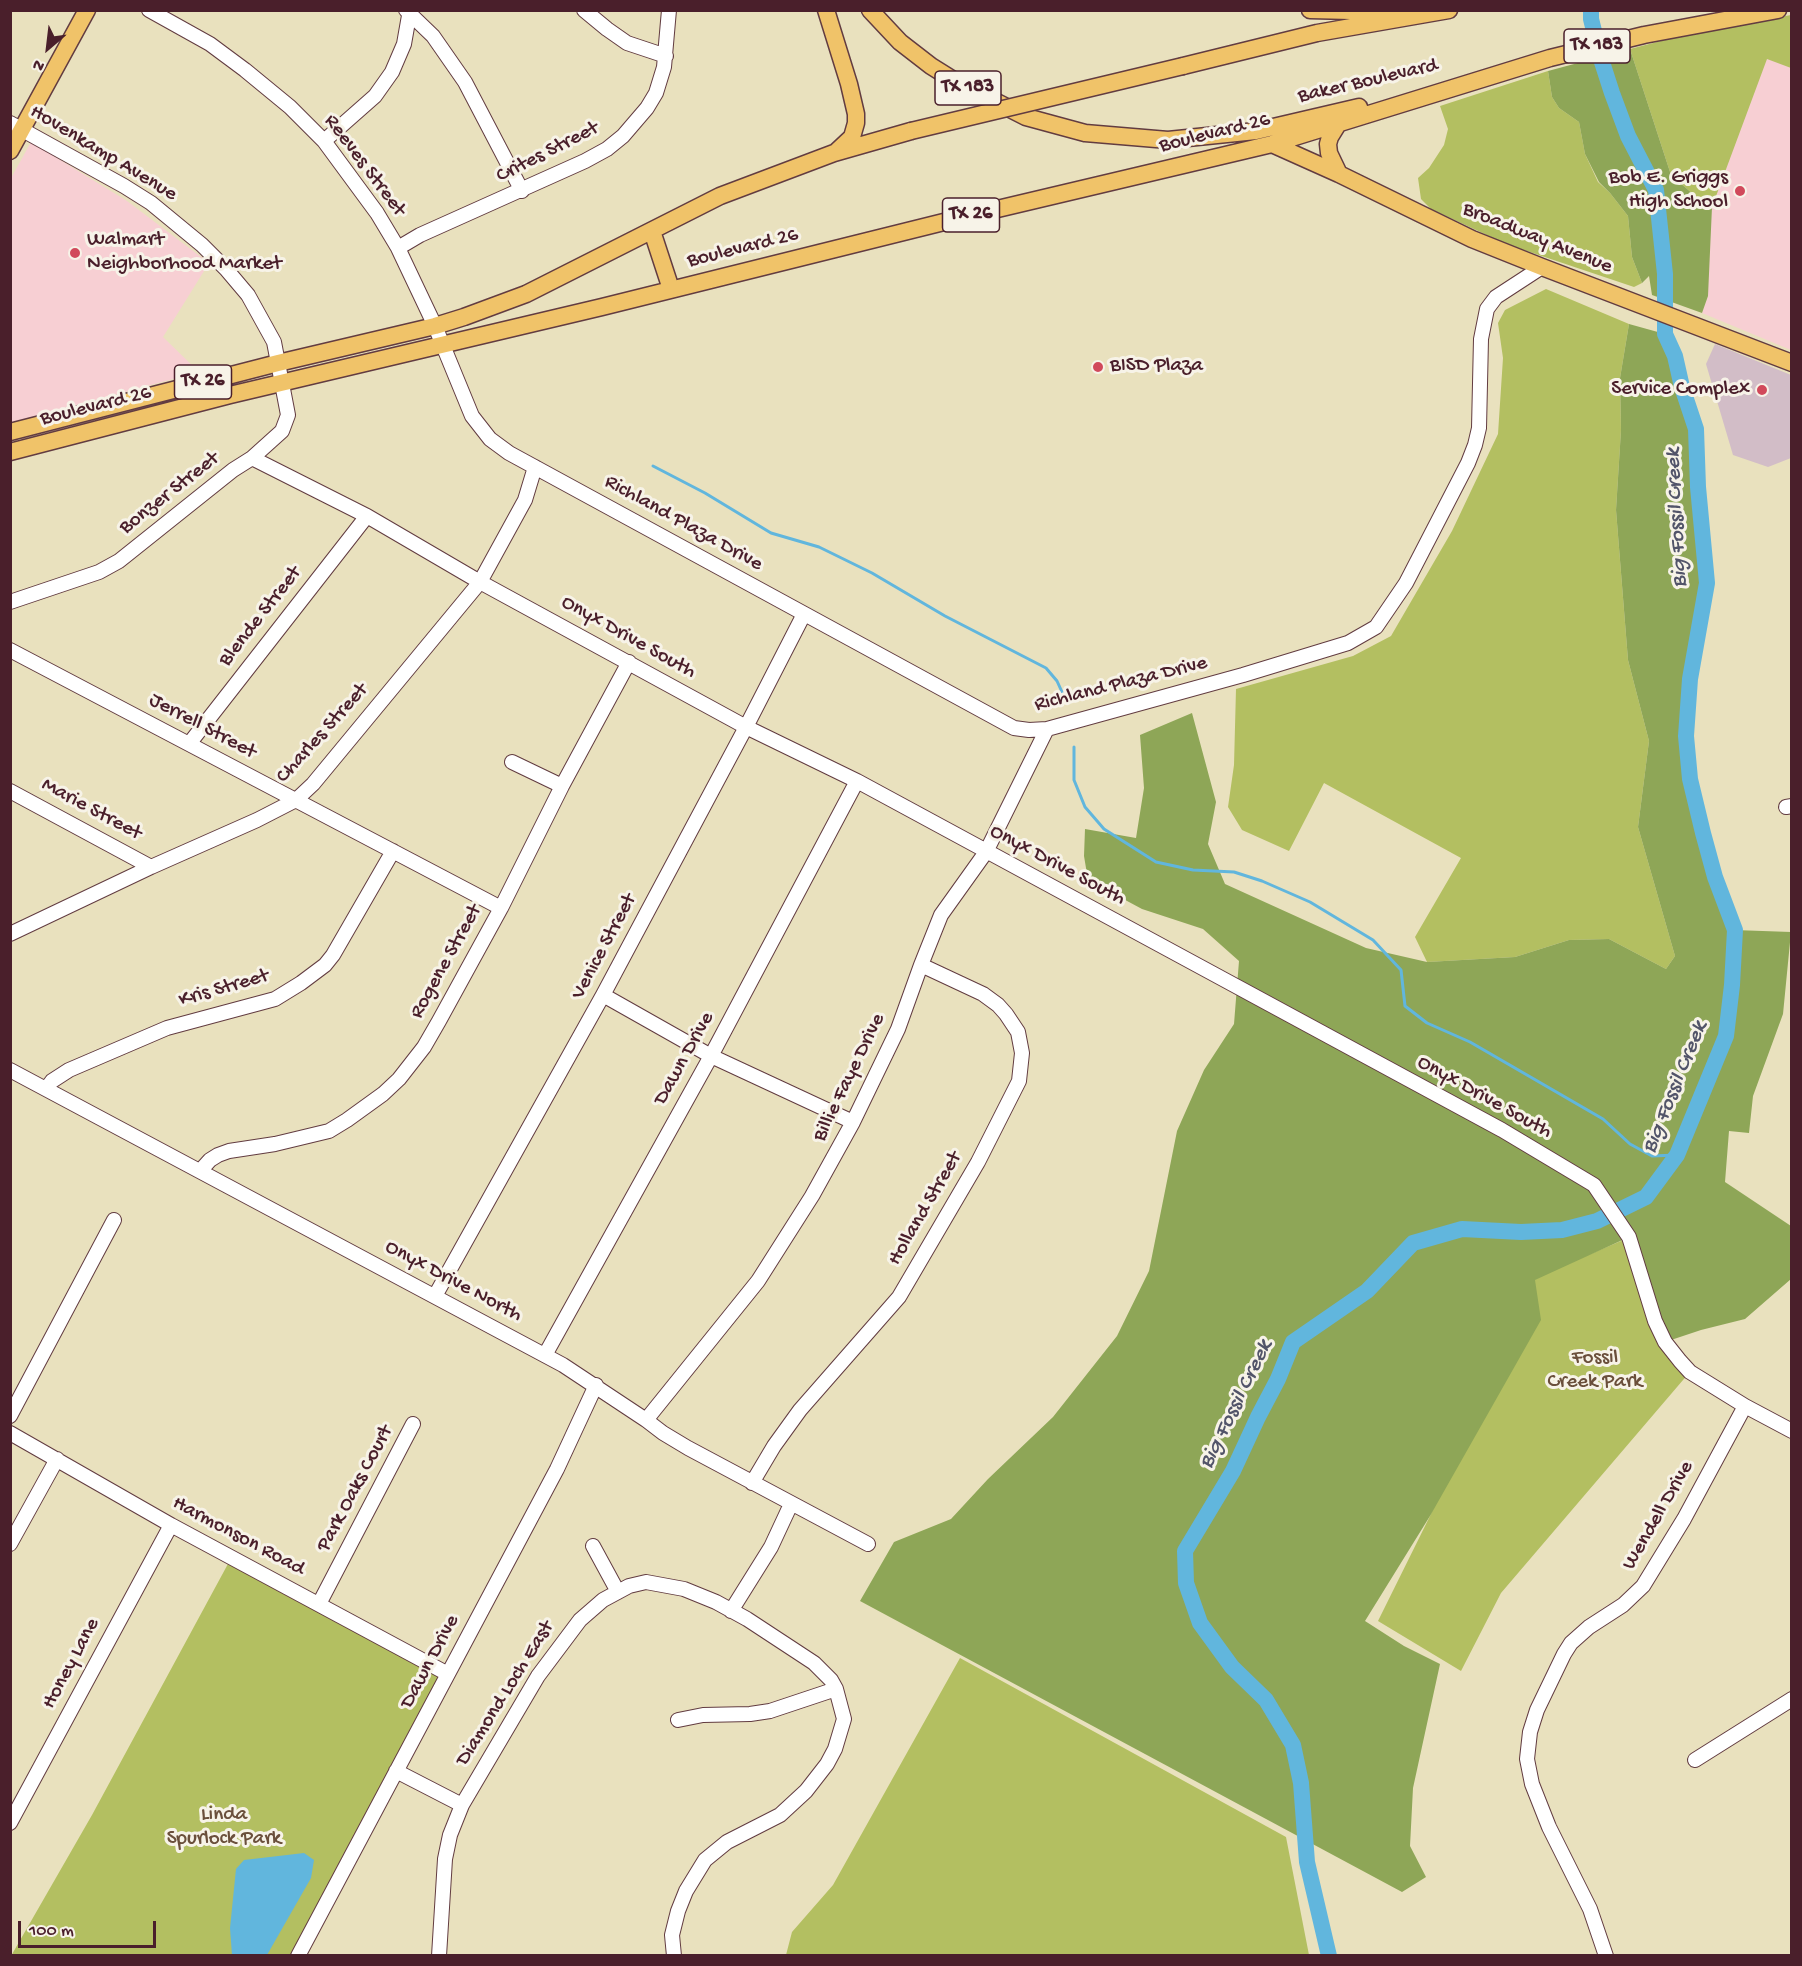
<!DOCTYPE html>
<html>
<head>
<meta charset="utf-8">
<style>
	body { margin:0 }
	#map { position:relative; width:1802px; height:1966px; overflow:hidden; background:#e9e1be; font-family:"Gochi Hand",sans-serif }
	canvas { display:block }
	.frame { position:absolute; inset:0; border:12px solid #4a1f2b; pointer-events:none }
	.north { position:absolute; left:18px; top:18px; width:60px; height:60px; -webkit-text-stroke:4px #f7f3e8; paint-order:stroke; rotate:208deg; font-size:16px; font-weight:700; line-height:24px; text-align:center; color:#4a1f2b }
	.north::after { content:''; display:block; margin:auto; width:21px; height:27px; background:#4a1f2b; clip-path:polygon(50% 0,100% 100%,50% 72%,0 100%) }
	.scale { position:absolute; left:18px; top:1921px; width:138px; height:27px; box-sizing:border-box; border:3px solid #4a1f2b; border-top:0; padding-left:8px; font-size:18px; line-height:21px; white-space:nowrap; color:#4a1f2b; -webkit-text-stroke:4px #f7f3e8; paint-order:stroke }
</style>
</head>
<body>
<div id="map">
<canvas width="1802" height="1966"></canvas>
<div class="frame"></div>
<div class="north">N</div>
<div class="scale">100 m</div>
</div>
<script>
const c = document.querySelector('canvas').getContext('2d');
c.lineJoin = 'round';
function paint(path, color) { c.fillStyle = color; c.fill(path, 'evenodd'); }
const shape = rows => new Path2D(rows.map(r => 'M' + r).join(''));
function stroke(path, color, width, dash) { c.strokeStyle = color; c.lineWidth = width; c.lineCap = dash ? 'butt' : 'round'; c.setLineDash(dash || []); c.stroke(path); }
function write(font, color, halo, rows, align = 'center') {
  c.font = font + ' "Gochi Hand",sans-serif'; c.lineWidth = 6; c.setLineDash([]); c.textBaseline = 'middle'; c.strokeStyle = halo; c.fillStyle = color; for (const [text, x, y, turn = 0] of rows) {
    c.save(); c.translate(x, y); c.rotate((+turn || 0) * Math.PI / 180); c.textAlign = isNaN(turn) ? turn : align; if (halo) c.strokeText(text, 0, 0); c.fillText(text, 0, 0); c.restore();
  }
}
const built = shape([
	[1791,15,1791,350,1702,313,1708,296,1708,207,1630,49],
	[31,142,127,201,209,263,163,337,199,372,11,423,10,180]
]);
const industrial = shape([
	[1715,344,1791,375,1791,458,1768,467,1733,455,1706,364]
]);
const green = shape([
	[1791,15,1791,68,1767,59,1712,207,1708,207,1671,175,1630,49,1692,33],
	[1548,71,1552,97,1559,108,1579,122,1585,154,1598,182,1610,193,1628,216,1632,257,1642,283,1634,287,1506,244,1431,209,1421,199,1418,178,1429,168,1444,145,1448,129,1440,106],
	[1546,289,1629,324,1620,378,1621,430,1616,510,1628,660,1649,741,1638,827,1675,956,1666,969,1609,939,1569,940,1515,957,1427,962,1415,937,1461,858,1324,783,1289,851,1242,830,1228,807,1234,765,1236,689,1353,656,1391,636,1452,531,1498,434,1503,358,1498,323,1505,310],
	[1628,1238,1644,1291,1689,1373,1501,1593,1461,1671,1378,1621,1430,1516,1534,1278],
	[229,1562,441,1676,295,1955,11,1956,92,1815],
	[960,1658,1286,1837,1309,1955,786,1955,792,1932,833,1885]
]);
const forest = shape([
	[1630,49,1671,175,1708,207,1712,207,1708,296,1702,313,1652,295,1649,276,1642,283,1632,257,1628,216,1610,193,1599,182,1585,154,1579,122,1559,108,1552,97,1548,71],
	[1629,324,1665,334,1696,429,1698,487,1707,583,1690,679,1686,736,1690,779,1703,833,1715,877,1734,930,1791,932,1783,1014,1753,1096,1749,1133,1729,1131,1725,1182,1791,1226,1791,1279,1745,1319,1701,1330,1665,1342,1629,1237,1535,1280,1541,1320,1430,1516,1365,1621,1404,1646,1440,1664,1413,1788,1410,1846,1426,1877,1402,1892,860,1601,894,1542,951,1519,988,1479,1053,1417,1117,1336,1149,1271,1177,1131,1204,1070,1234,1024,1239,961,1203,929,1142,909,1088,880,1084,856,1085,829,1136,838,1144,788,1140,735,1192,713,1216,802,1208,844,1225,884,1366,948,1427,962,1515,957,1569,940,1609,939,1666,969,1675,956,1638,827,1649,741,1628,660,1616,510,1621,430,1620,378]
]);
const water = shape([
	[304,1853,314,1860,311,1878,267,1955,232,1955,230,1928,236,1869,244,1860]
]);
const stream = shape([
	[653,466,705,493,771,533,819,547,872,573,945,616,1046,668,1057,681,1062,692],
	[1074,747,1074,780,1085,807,1104,829,1156,862,1193,870,1234,872,1262,881,1310,902,1373,940,1401,970,1405,1006,1427,1023,1470,1042,1603,1119,1630,1144,1652,1156,1677,1155]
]);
const river = shape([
	[1329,1956,1307,1862,1301,1783,1293,1745,1266,1700,1232,1667,1200,1623,1186,1583,1185,1551,1233,1471,1258,1417,1278,1379,1293,1342,1367,1291,1413,1243,1462,1229,1521,1232,1562,1230,1597,1221,1646,1197,1677,1155,1726,1036,1732,985,1735,930,1715,877,1703,833,1690,779,1686,736,1690,679,1707,583,1698,487,1696,429,1682,387,1675,356,1665,334,1665,274,1656,190,1628,136,1612,93,1601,59,1591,19,1591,10]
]);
const minor = shape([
	[149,10,210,44,245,70,290,107,324,141,377,213,398,248,435,326,472,416,490,439,509,453,1014,728,1029,730,1047,729,1243,675,1348,643,1376,627,1406,583,1468,463,1475,445,1479,428,1481,339,1487,309,1496,297,1542,267],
	[406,10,433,36,465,82,522,191],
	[584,10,607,29,627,43,666,56],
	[10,123,124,186,151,203,202,245,226,269,248,295,274,342,288,415,282,431,252,458,233,470,119,561,99,572,10,602],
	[324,141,375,96,392,72,404,44,410,10],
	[398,248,420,235,585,161,607,149,623,136,647,108,656,93,664,67,669,10],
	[252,458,367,516,480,582,746,727,857,781,1502,1130,1594,1185,1629,1237,1655,1321,1665,1342,1680,1361,1690,1372,1745,1406,1792,1431],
	[10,650,501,908],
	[189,744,367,516],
	[512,762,562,786],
	[10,791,151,867],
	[1786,807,1792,806],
	[10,934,151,867,257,820,296,800,313,784,480,582,525,500,535,467],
	[603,995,711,1056,853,1122],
	[10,1070,563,1365,646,1420,663,1433,688,1448,868,1544],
	[46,1089,52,1081,69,1070,167,1028,275,999,301,983,325,965,333,955,393,851],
	[200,1171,210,1160,218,1155,229,1151,275,1144,329,1131,347,1120,383,1094,399,1079,424,1047,439,1021,501,908,562,786,629,662],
	[435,1296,603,995,746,727,804,614],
	[545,1355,711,1056,857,781],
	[10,1416,114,1220],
	[646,1420,758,1281,812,1196,853,1122,898,1029,921,965,941,915,986,852,1047,729],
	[10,1433,171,1525,448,1674],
	[752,1483,774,1446,800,1410,899,1297,978,1162,1019,1081,1022,1053,1018,1032,1006,1014,998,1005,983,994,921,965],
	[10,1544,57,1459],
	[593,1546,618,1592],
	[319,1604,413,1424],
	[731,1611,771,1547,791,1504],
	[678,1720,703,1715,750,1714,770,1711,836,1689],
	[1695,1760,1792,1699],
	[396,1771,462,1805],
	[10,1823,171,1525],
	[298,1956,557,1469,596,1385],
	[439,1956,445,1859,450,1835,462,1805,538,1676,580,1620,603,1600,629,1586,646,1582,684,1589,716,1602,747,1619,814,1663,831,1680,836,1689,844,1719,835,1749,827,1764,806,1791,780,1815,727,1842,705,1860,686,1891,678,1911,672,1935,674,1956],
	[1606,1956,1590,1909,1549,1827,1532,1784,1527,1759,1530,1732,1537,1710,1564,1654,1571,1643,1589,1627,1623,1605,1643,1586,1684,1519,1745,1406]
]);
const major = shape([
	[826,10,849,84,856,114,856,123,852,137,837,151],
	[870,10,900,42,931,66,955,81,1026,117,1085,133,1168,140,1256,131,1359,107],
	[1310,10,1392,12],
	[1183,66,1317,33,1449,10],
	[1338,124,1330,137,1328,144,1329,153,1339,174],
	[1272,144,1339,174,1472,239,1542,267,1792,363],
	[10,151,87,10],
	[652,231,671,289],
	[10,432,278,363,435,326,464,317,526,294,720,196,834,153,911,131],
	[10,452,230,395,602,307,972,215,1272,144,1550,58,1644,35,1778,10]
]);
const majorBridge = shape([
	[911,131,1183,66]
]);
const markers = [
	[1740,191,6,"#d1495b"],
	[75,253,6,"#d1495b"],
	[1098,367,6,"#d1495b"],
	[1762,390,6,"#d1495b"]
];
const shields = [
	[1597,46,66],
	[968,88,66],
	[971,215,57],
	[203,382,57]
];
const shieldNames = [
	["TX 183",1597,46],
	["TX 183",968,88],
	["TX 26",971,215],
	["TX 26",203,382]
];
const streetNames = [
	["Baker Boulevard",1368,82,-13],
	["Boulevard 26",1215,134,-14],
	["Crites Street",548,153,-27],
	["Hovenkamp Avenue",103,154,31],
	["Reeves Street",364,166,53],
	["Broadway Avenue",1537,239,22],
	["Boulevard 26",743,249,-14],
	["Boulevard 26",96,407,-14],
	["Bonzer Street",170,494,-38],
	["Richland Plaza Drive",683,524,29],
	["Blende Street",261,617,-52],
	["Onyx Drive South",628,638,29],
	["Richland Plaza Drive",1121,685,-14],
	["Jerrell Street",202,727,28],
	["Charles Street",323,734,-48],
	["Marie Street",91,810,28],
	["Onyx Drive South",1057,866,28],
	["Venice Street",605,947,-62],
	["Rogene Street",447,962,-61],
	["Kris Street",224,989,-16],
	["Dawn Drive",685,1059,-61],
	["Billie Faye Drive",850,1078,-64],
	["Onyx Drive South",1484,1098,29],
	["Holland Street",926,1209,-60],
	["Onyx Drive North",453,1282,28],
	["Park Oaks Court",356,1489,-62],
	["Wendell Drive",1659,1516,-60],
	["Harmonson Road",238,1537,28],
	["Dawn Drive",431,1662,-62],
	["Honey Lane",72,1664,-62],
	["Diamond Loch East",506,1694,-58]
];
const poiNames = [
	["Bob E. Griggs",1728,179],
	["High School",1728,203],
	["Walmart",87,241,"left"],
	["Neighborhood Market",87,265,"left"],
	["BISD Plaza",1110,367,"left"],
	["Service Complex",1750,390]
];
const parkNames = [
	["Fossil",1595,1359],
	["Creek Park",1595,1383],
	["Linda",224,1816],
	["Spurlock Park",224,1840]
];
const waterNames = [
	["Big Fossil Creek",1678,518,-93],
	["Big Fossil Creek",1676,1088,-68],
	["Big Fossil Creek",1237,1405,-64]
];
paint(built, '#f7cfd3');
paint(industrial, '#d2bdc7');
paint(green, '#b3bf61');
paint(forest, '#8ea657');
paint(water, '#61b6dd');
stroke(stream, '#61b6dd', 3);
stroke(river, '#61b6dd', 16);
stroke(minor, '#623c41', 16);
stroke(major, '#623c41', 19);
stroke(minor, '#fff', 14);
stroke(major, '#f0c369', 16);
stroke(majorBridge, '#623c41', 19, []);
stroke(majorBridge, '#f0c369', 16);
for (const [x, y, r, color] of markers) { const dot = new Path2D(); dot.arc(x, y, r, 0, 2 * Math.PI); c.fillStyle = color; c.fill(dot); stroke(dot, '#f7f3e8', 2); }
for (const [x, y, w] of shields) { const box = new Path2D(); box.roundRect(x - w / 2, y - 17, w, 34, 4.5); c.fillStyle = '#f7f3e8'; c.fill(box); stroke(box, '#4a1f2b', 1.5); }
write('bold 20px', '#4a1f2b', null, shieldNames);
write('21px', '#4a1f2b', '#f7f3e8', streetNames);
write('21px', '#4a1f2b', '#f7f3e8', poiNames, 'right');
write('21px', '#6a4f3b', '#f7f3e8', parkNames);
write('italic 22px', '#525469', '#f7f3e8', waterNames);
</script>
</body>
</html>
